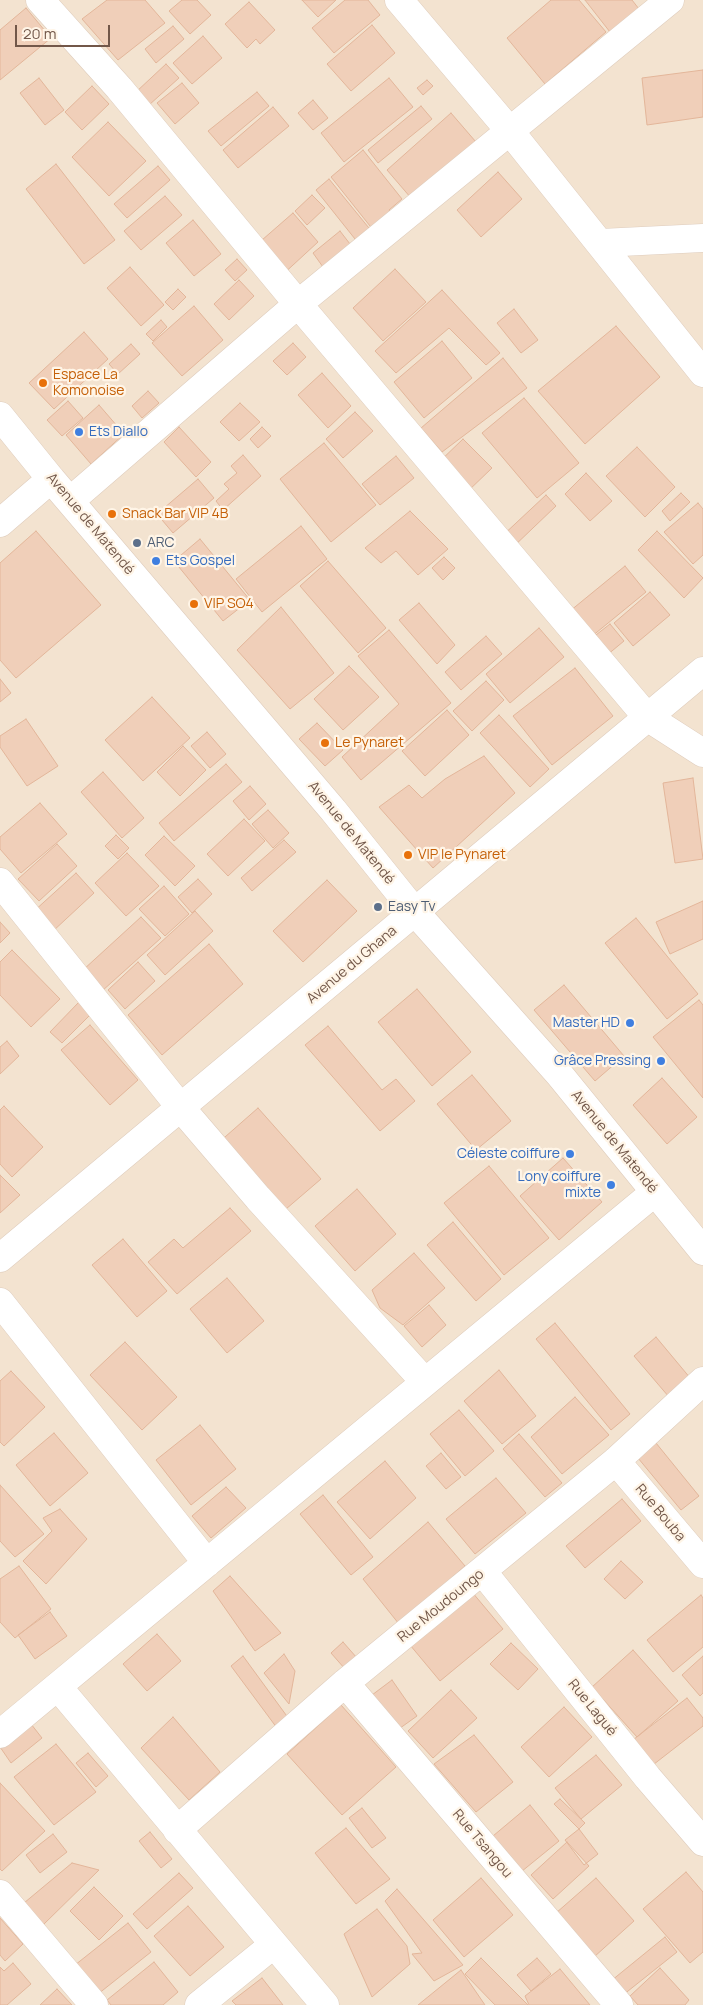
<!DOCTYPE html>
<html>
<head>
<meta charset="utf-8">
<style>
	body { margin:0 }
	#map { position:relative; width:703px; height:2005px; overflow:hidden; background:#fcf1e1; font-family:Manrope,sans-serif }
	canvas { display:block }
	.scale { position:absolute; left:15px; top:25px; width:95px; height:22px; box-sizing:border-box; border:2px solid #725749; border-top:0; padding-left:6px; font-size:15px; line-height:18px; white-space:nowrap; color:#725749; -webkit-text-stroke:4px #fff5e7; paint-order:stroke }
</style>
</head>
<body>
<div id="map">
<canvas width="703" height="2005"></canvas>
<div class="scale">20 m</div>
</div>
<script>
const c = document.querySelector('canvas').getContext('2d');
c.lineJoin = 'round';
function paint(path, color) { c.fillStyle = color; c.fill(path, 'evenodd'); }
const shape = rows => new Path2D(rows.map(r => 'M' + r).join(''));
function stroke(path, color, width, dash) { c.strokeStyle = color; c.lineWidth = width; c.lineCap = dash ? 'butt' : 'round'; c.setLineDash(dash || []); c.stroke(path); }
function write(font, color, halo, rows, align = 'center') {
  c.font = font + ' Manrope,sans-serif'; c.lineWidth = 4.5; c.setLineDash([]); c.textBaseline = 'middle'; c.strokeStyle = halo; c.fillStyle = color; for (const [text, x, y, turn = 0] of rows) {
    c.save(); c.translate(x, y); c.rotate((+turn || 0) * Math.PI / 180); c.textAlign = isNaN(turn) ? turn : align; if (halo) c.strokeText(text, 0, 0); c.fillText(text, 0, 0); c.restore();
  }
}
const residential = shape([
	[0,0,703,0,703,2005,0,2005]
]);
const building = shape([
	[107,0,145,0,165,23,118,60,82,19,107,0],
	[182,0,197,0,211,15,190,34,169,11,182,0],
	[302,0,336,0,318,17,302,0],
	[345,0,368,0,380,15,334,53,312,28,345,0],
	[551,0,579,0,606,32,545,84,507,38,551,0],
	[585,0,632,0,639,9,610,32,585,0],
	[249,2,275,30,260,44,256,39,247,48,225,24,249,2],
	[26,8,51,38,0,80,0,30,26,8],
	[372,25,395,53,351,91,327,64,372,25],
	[173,26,184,39,156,63,145,49,173,26],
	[203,36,222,58,192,84,173,63,203,36],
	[166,64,179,78,149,105,136,92,166,64],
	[703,70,703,117,647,125,642,78,703,70],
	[39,78,64,110,45,125,20,93,39,78],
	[389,78,413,107,344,162,321,133,389,78],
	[427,80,433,86,423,95,417,88,427,80],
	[182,83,199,103,175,124,157,103,182,83],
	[92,86,109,104,82,130,65,112,92,86],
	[257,92,269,106,221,146,208,131,257,92],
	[313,100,328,118,313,130,298,113,313,100],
	[421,106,432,119,378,163,368,150,421,106],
	[273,107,289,126,238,168,223,150,273,107],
	[451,113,476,142,411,198,387,170,451,113],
	[108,122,146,161,109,196,72,157,108,122],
	[363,150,402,199,389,210,393,215,374,231,331,177,363,150],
	[56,164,115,240,84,264,26,189,56,164],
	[158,166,170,180,127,218,114,204,158,166],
	[498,172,522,199,481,237,457,210,498,172],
	[329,179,373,233,359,244,316,190,329,179],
	[312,195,325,208,307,225,295,211,312,195],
	[165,196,182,215,141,250,124,231,165,196],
	[293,213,318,242,280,277,254,247,293,213],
	[193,220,221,254,194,276,166,243,193,220],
	[340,231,350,244,323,267,313,253,340,231],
	[237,259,247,270,235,281,225,270,237,259],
	[130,267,164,305,141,326,107,288,130,267],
	[395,269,426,302,383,341,353,308,395,269],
	[239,280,254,296,229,320,214,304,239,280],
	[178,289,186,297,173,310,165,302,178,289],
	[442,290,500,353,486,365,449,328,396,373,375,351,442,290],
	[194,306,223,340,182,376,152,343,194,306],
	[514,309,538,340,521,353,497,323,514,309],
	[161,320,167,327,153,341,146,334,161,320],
	[616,326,660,377,585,444,538,391,616,326],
	[84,332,108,359,54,409,29,383,84,332],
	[442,341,472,378,424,418,394,382,442,341],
	[293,343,306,357,287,375,273,361,293,343],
	[131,344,140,354,118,374,109,364,131,344],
	[503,358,527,388,442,452,421,428,503,358],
	[322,373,351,406,328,428,298,395,322,373],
	[148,391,159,403,142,418,132,406,148,391],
	[524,398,579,463,537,498,482,433,524,398],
	[68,401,83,418,62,436,47,420,68,401],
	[240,403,260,422,239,441,220,422,240,403],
	[99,405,124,434,91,464,66,435,99,405],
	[355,412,373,431,343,458,326,439,355,412],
	[179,427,211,462,196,477,164,442,179,427],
	[262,427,271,436,258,448,250,439,262,427],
	[463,439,492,468,466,493,437,464,463,439],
	[324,443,376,505,331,542,280,479,324,443],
	[637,447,675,487,645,517,606,476,637,447],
	[243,455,261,476,223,510,216,501,229,489,224,484,237,473,231,466,243,455],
	[396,456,414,478,380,505,362,484,396,456],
	[586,473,612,501,590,521,565,494,586,473],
	[198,479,214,498,173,533,157,514,198,479],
	[681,493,690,502,670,521,662,511,681,493],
	[546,495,556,506,511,549,500,538,546,495],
	[698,503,703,509,703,555,693,564,664,532,698,503],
	[410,511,448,549,418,575,396,551,381,563,365,548,410,511],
	[301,526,327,559,262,612,236,579,301,526],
	[36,531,101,605,16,678,0,660,0,563,36,531],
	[657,531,703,578,684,598,638,550,657,531],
	[200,539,250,600,223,621,174,561,200,539],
	[444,557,455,568,443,580,432,568,444,557],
	[328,561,386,628,358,653,300,586,328,561],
	[625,566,646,592,591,637,570,611,625,566],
	[650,592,670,615,633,646,614,623,650,592],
	[419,603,455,645,437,664,399,620,419,603],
	[281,607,334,673,290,709,237,650,281,607],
	[610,624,624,641,601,660,587,642,610,624],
	[539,628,564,657,510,703,486,674,539,628],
	[389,630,451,703,361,780,342,757,399,704,358,656,389,630],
	[486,636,502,654,461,690,445,672,486,636],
	[349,666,379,697,343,730,314,699,349,666],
	[575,668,613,716,552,765,513,716,575,668],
	[0,679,11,693,0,702,0,679],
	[486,681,504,700,472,731,453,711,486,681],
	[152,697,190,738,143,781,105,740,152,697],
	[447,710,469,735,425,776,402,751,447,710],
	[499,715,549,769,530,787,480,733,499,715],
	[26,719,58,766,27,786,0,747,0,736,26,719],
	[317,723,343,750,325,766,299,739,317,723],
	[207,732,226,754,210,768,191,746,207,732],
	[183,746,206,770,180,796,157,772,183,746],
	[484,756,515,793,433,868,379,807,409,785,422,798,445,779,484,756],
	[226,764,242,782,174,841,159,823,226,764],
	[103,772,144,818,122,838,81,792,103,772],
	[693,778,703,859,675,863,663,783,693,778],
	[250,786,266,804,249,820,233,801,250,786],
	[40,803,67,834,21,873,0,849,0,837,40,803],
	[268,810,289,833,273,848,252,824,268,810],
	[244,819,265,841,228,876,207,854,244,819],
	[116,835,129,848,118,859,105,846,116,835],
	[164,836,195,866,175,886,145,855,164,836],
	[284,840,296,852,252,891,241,878,284,840],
	[57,844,77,866,39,901,18,879,57,844],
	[127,853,159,886,126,916,95,883,127,853],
	[76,873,94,893,52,932,33,912,76,873],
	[198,879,212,894,192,913,178,897,198,879],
	[327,880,357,911,303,962,273,931,327,880],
	[164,886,189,914,165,936,139,909,164,886],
	[703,901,703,939,670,954,656,922,703,901],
	[195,911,213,931,165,975,147,955,195,911],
	[141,917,161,938,102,991,83,970,141,917],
	[636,918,698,994,667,1019,605,943,636,918],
	[0,922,10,933,0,943,0,922],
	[209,944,243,984,162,1055,128,1015,209,944],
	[12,950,60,999,31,1027,0,995,0,962,12,950],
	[138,962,155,981,125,1009,108,990,138,962],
	[564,985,624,1056,595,1081,534,1010,564,985],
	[417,989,471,1052,432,1086,378,1022,417,989],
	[699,1000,703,1005,703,1098,653,1037,699,1000],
	[80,1001,92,1013,62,1043,50,1032,80,1001],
	[90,1025,138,1080,110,1105,61,1050,90,1025],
	[328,1026,382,1090,396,1079,415,1101,380,1131,305,1045,328,1026],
	[7,1041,19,1056,0,1074,0,1047,7,1041],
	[472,1075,511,1121,476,1150,437,1104,472,1075],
	[662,1078,697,1117,667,1144,633,1105,662,1078],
	[4,1106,43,1147,12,1177,0,1164,0,1110,4,1106],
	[258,1108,321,1179,279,1215,217,1144,258,1108],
	[563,1158,602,1202,559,1240,520,1196,563,1158],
	[489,1166,549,1238,504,1275,444,1203,489,1166],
	[0,1175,20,1195,0,1213,0,1175],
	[357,1189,396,1234,355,1271,315,1226,357,1189],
	[230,1208,251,1231,177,1294,148,1262,174,1239,183,1248,230,1208],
	[453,1222,501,1279,476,1301,427,1245,453,1222],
	[123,1239,167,1291,137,1317,92,1265,123,1239],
	[414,1253,445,1288,403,1325,380,1308,372,1290,414,1253],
	[227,1278,264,1321,227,1353,190,1309,227,1278],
	[429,1305,446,1325,422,1347,404,1326,429,1305],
	[555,1323,630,1414,611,1430,536,1339,555,1323],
	[656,1337,691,1379,669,1397,634,1356,656,1337],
	[125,1342,177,1397,142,1430,90,1375,125,1342],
	[499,1370,536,1416,502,1444,464,1401,499,1370],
	[11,1371,45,1407,4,1446,0,1442,0,1381,11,1371],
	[575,1397,609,1435,562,1474,531,1437,575,1397],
	[459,1410,494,1451,465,1476,430,1434,459,1410],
	[200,1425,236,1469,191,1505,156,1460,200,1425],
	[54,1433,88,1473,50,1506,16,1465,54,1433],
	[519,1434,562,1483,545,1497,503,1449,519,1434],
	[656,1443,699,1496,681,1510,638,1458,656,1443],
	[441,1453,461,1477,446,1489,426,1466,441,1453],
	[385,1461,416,1498,370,1539,337,1502,385,1461],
	[496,1478,526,1513,475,1554,446,1519,496,1478],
	[0,1485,44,1534,15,1557,0,1541,0,1485],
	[226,1487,246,1508,211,1538,192,1516,226,1487],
	[323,1495,373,1557,351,1575,300,1514,323,1495],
	[622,1499,641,1521,585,1568,566,1546,622,1499],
	[60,1509,87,1539,46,1584,23,1561,52,1531,43,1518,60,1509],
	[428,1522,465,1566,399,1624,363,1579,428,1522],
	[621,1561,643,1582,625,1599,604,1579,621,1561],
	[19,1566,51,1609,15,1638,0,1622,0,1579,19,1566],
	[230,1576,281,1633,255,1651,213,1591,230,1576],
	[472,1592,503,1629,440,1681,410,1645,472,1592],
	[701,1595,703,1598,703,1647,673,1672,647,1640,701,1595],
	[50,1612,67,1636,35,1659,18,1635,50,1612],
	[157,1634,181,1661,147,1691,123,1664,157,1634],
	[343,1642,357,1658,345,1669,331,1653,343,1642],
	[511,1643,538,1669,518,1690,490,1664,511,1643],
	[633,1650,678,1701,637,1737,592,1687,633,1650],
	[284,1654,295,1671,289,1704,264,1673,284,1654],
	[243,1656,289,1719,277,1728,231,1666,243,1656],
	[703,1656,703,1693,700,1696,682,1675,703,1656],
	[392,1680,417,1716,396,1731,372,1695,392,1680],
	[451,1690,477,1718,433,1758,408,1731,451,1690],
	[687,1698,703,1718,703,1726,649,1768,629,1743,687,1698],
	[341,1705,396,1767,342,1815,287,1754,341,1705],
	[564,1707,592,1737,549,1777,521,1747,564,1707],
	[173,1717,220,1772,189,1800,141,1748,173,1717],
	[31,1724,42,1738,11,1763,0,1747,31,1724],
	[474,1735,513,1782,476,1812,434,1764,474,1735],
	[56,1744,96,1792,54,1825,14,1777,56,1744],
	[88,1753,108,1776,96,1787,76,1763,88,1753],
	[596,1755,622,1785,581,1819,555,1788,596,1755],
	[0,1783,45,1831,2,1871,0,1869,0,1783],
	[560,1799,585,1823,579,1829,554,1804,560,1799],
	[530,1805,559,1841,516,1876,487,1841,530,1805],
	[362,1808,386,1838,372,1848,349,1818,362,1808],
	[346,1828,390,1879,356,1904,315,1853,346,1828],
	[579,1829,598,1854,584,1865,565,1840,579,1829],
	[150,1832,172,1859,161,1868,139,1841,150,1832],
	[53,1834,67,1852,40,1873,26,1855,53,1834],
	[567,1842,589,1866,553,1899,531,1875,567,1842],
	[72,1863,99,1870,43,1925,24,1903,72,1863],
	[686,1872,703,1892,703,1952,690,1963,643,1909,686,1872],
	[179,1873,193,1888,147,1929,133,1914,179,1873],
	[481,1878,513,1915,464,1957,433,1920,481,1878],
	[596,1878,634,1921,594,1957,556,1913,596,1878],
	[94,1887,123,1916,99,1940,70,1911,94,1887],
	[397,1889,463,1965,434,1981,412,1954,422,1953,385,1901,397,1889],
	[188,1906,224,1947,190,1976,154,1936,188,1906],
	[377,1909,407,1946,410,1964,372,1997,344,1934,377,1909],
	[0,1918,23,1944,5,1961,0,1955,0,1918],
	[128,1923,151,1952,98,1994,75,1965,128,1923],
	[665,1937,677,1952,618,1999,606,1985,665,1937],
	[481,1958,528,2005,495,2005,465,1974,481,1958],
	[537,1958,551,1974,531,1991,517,1975,537,1958],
	[154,1962,178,1992,163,2005,111,2005,107,2000,154,1962],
	[13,1963,31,1984,7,2005,0,2005,0,1967,4,1971,13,1963],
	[660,1968,689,2000,685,2005,638,2005,630,1996,660,1968],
	[560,1969,590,2005,529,2005,525,1996,560,1969],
	[461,1970,485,2005,418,2005,461,1970],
	[262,1978,283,2005,236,2005,232,2001,262,1978],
	[57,1989,72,2005,40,2005,57,1989]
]);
const minor = shape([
	[40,0,119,88,298,304,647,717,703,753],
	[399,0,509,130,703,373],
	[601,243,703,238],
	[0,416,51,479,333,810,415,912,559,1074,703,1251],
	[70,501,298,304,670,0],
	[0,523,51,479],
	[0,882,181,1108,258,1198,425,1382],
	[0,1258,703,671],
	[0,1302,207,1563],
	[616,1461,703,1564],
	[483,1572,648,1778,703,1842],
	[345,1683,619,2005],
	[58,1687,325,2005],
	[0,1734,655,1192],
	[177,1830,345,1683,616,1461,703,1381],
	[0,1894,94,2005],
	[199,2005,273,1945]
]);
const markers = [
	[43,383,5,"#e8710a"],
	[79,432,5,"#3f7fe0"],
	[112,514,5,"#e8710a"],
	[137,543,5,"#5c6f8a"],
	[156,561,5,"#3f7fe0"],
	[194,604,5,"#e8710a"],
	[325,743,5,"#e8710a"],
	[408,855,5,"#e8710a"],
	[378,907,5,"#5c6f8a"],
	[630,1023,5,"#3f7fe0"],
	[661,1061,5,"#3f7fe0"],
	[570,1154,5,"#3f7fe0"],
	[611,1185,5,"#3f7fe0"]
];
const foodNames = [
	["Espace La",53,375],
	["Komonoise",53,391],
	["Snack Bar VIP 4B",122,514],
	["VIP SO4",204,604],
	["Le Pynaret",335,743],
	["VIP le Pynaret",418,855]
];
const shopNames = [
	["Ets Diallo",89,432,"left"],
	["Ets Gospel",166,561,"left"],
	["Master HD",620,1023],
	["Grâce Pressing",651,1061],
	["Céleste coiffure",560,1154],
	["Lony coiffure",601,1177],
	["mixte",601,1193]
];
const streetNames = [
	["Avenue de Matendé",90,524,50],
	["Avenue de Matendé",351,833,51],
	["Avenue du Ghana",352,965,-40],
	["Avenue de Matendé",614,1142,51],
	["Rue Bouba",660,1513,50],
	["Rue Moudoungo",441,1606,-39],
	["Rue Lagué",592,1708,51],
	["Rue Tsangou",482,1844,50]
];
const serviceNames = [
	["ARC",147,543],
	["Easy Tv",388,907]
];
paint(residential, '#f3e3d0');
paint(building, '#f0cfb9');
stroke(building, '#e3b69a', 1);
stroke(minor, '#dfcdbd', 29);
stroke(minor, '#fff', 28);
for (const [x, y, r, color] of markers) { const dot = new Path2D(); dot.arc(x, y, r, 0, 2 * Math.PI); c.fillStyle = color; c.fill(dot); stroke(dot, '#fff5e7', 2); }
write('14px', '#c56008', '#fff5e7', foodNames, 'left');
write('14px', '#366cbe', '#fff5e7', shopNames, 'right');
write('14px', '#725749', '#fff5e7', streetNames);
write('14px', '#4e5e75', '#fff5e7', serviceNames, 'left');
</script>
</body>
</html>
